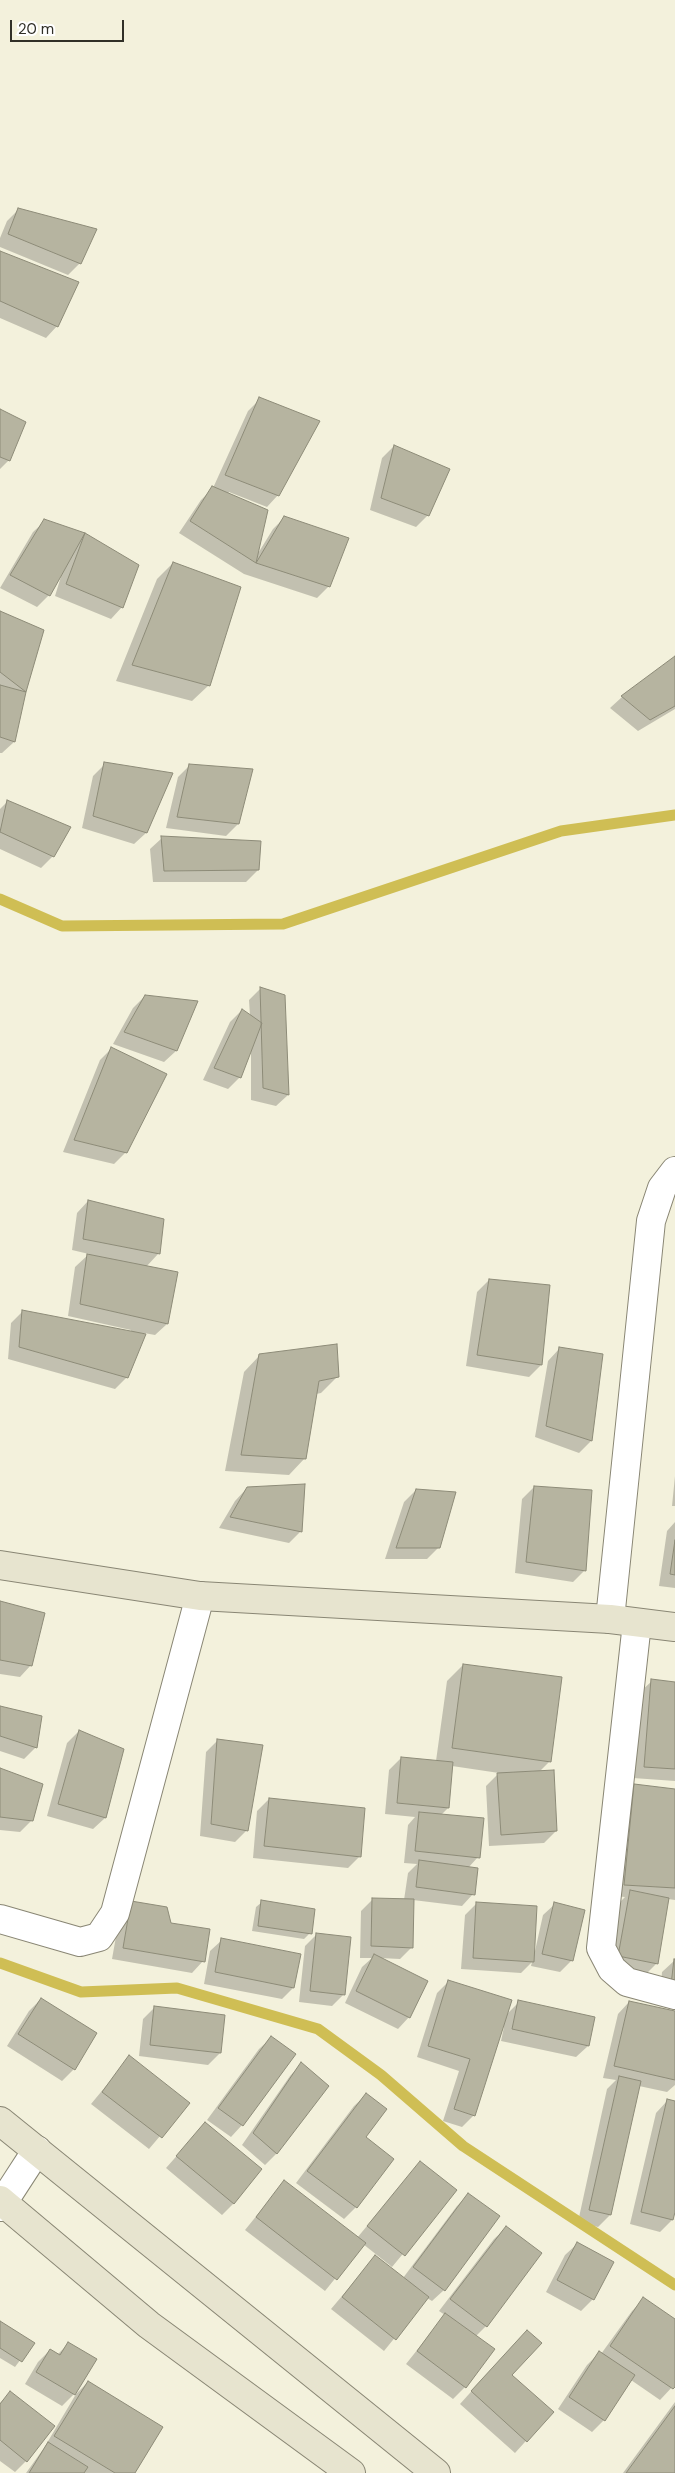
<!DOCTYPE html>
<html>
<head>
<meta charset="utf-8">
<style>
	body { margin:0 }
	#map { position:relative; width:675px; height:2473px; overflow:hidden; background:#f3f1dc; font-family:"DM Sans",sans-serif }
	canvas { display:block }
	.scale { position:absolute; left:10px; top:20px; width:114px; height:22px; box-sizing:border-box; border:2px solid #313028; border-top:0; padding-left:6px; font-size:15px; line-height:18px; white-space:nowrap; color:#313028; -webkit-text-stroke:4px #fff; paint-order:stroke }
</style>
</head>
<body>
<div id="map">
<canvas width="675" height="2473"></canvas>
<div class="scale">20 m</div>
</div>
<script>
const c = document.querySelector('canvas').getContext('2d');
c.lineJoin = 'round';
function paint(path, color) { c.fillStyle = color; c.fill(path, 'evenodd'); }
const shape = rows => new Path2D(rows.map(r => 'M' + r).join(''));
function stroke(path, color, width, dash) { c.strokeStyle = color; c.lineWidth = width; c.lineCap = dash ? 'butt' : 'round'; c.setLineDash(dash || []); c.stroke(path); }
const shadow = shape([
	[19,209,80,263,68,275,0,247,0,238,7,221],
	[0,252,57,326,46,338,0,318],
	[260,399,278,495,267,507,229,492,228,494,257,555,273,529,285,517,329,586,317,598,244,574,179,533,201,500,213,488,248,411],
	[0,411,9,460,0,469],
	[394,446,428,515,416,527,370,510,382,458],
	[45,521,84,534,137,566,122,607,111,619,55,596,63,570,49,595,37,607,0,588,33,532],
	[173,563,209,685,192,701,116,681,157,579],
	[0,613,42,631,25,691,14,742,2,753,0,753],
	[675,658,675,709,638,731,610,708,622,697],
	[105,764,146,833,134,844,82,828,93,776],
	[190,765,238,824,226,836,166,828,178,777],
	[8,801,53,856,41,868,0,849,0,809],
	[162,838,258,870,246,882,153,882,150,849],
	[261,988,288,1095,276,1106,251,1100,251,1049,240,1077,228,1089,203,1080,230,1022,242,1010,250,1016,249,1000],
	[145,996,196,1002,176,1051,164,1062,113,1044,133,1008],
	[111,1049,126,1152,114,1164,63,1152,100,1060],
	[88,1201,158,1254,146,1267,167,1324,155,1335,144,1333,127,1377,115,1389,8,1359,11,1323,22,1312,130,1332,131,1330,68,1316,75,1267,89,1254,72,1250,77,1213],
	[489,1280,541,1365,529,1377,466,1366,477,1292],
	[559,1349,602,1356,591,1441,579,1453,535,1437,548,1361],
	[260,1355,338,1376,321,1393,316,1394,305,1458,289,1475,225,1471,244,1372],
	[675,1476,675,1506,672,1506],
	[534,1487,585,1570,573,1582,515,1573,522,1499],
	[247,1488,301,1531,289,1543,219,1528,235,1501],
	[416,1490,439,1547,427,1559,385,1559,404,1502],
	[675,1522,675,1588,659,1586,667,1531],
	[0,1603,31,1665,20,1677,0,1674],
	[463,1665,550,1761,539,1772,556,1831,544,1843,489,1846,486,1786,499,1773,452,1766,448,1808,441,1815,478,1857,468,1868,473,1894,462,1906,413,1900,412,1947,400,1959,380,1958,409,2017,398,2029,345,2003,362,1967,372,1958,360,1958,361,1911,373,1899,404,1900,408,1873,417,1864,404,1863,408,1825,415,1817,385,1814,389,1770,401,1758,436,1761,447,1681],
	[652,1681,675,1683,675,1781,633,1778,640,1692],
	[0,1707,36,1747,24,1759,0,1751],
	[79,1731,105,1818,93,1829,47,1816,67,1743],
	[218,1740,247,1830,235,1842,200,1836,206,1752],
	[0,1770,32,1820,20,1832,0,1830],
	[634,1785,675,1791,675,1900,668,1899,657,1963,645,1975,607,1968,618,1904,625,1897,613,1896,622,1797],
	[269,1799,360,1856,348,1868,253,1858,257,1811],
	[262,1902,310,1933,304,1939,252,1931,256,1907],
	[477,1903,535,1951,543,1915,555,1904,572,1960,560,1972,531,1966,532,1962,521,1973,461,1969,465,1915],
	[166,1908,170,1924,203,1961,192,1973,112,1959,120,1914],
	[316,1935,344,1994,332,2006,299,2002,305,1946],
	[222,1940,293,1988,282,1999,204,1984,210,1951],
	[675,1960,675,1998,660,1996,662,1972],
	[449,1981,506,2015,519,2002,588,2046,576,2057,501,2041,504,2027,502,2027,474,2115,462,2127,443,2121,459,2071,417,2057,437,1993],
	[41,1999,96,2033,74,2069,62,2081,7,2046,29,2011],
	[629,2002,675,2013,675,2085,667,2092,639,2086,610,2215,598,2227,578,2222,607,2089,616,2080,603,2078,618,2014],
	[155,2007,220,2053,208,2065,139,2056,143,2019],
	[271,2038,242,2125,231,2137,207,2120,259,2049],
	[130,2057,188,2103,149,2149,91,2104],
	[301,2064,276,2154,265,2165,242,2145,290,2076],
	[366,2095,364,2138,392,2159,356,2207,344,2219,296,2183,354,2106],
	[667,2101,675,2103,675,2206,672,2220,660,2232,630,2224,656,2113],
	[205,2124,234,2203,222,2215,166,2168],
	[420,2162,455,2191,392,2267,363,2244,325,2291,245,2230,284,2182,357,2238],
	[468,2195,444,2290,432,2301,427,2298,384,2351,331,2309,375,2257,403,2278,457,2206],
	[506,2228,540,2254,486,2326,475,2337,465,2387,453,2399,406,2364,445,2315,439,2311,494,2239],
	[577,2244,593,2299,581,2311,546,2292,565,2255],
	[644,2299,675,2321,675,2384,660,2400,631,2380,604,2420,592,2432,558,2409,587,2365,599,2353,601,2354,632,2311],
	[0,2322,33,2343,15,2367,0,2358],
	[515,2343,511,2375,552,2412,515,2453,460,2404],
	[68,2344,95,2359,74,2394,62,2406,25,2384,38,2362,50,2350,57,2355],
	[88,2382,133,2473,26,2473,44,2448,76,2394],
	[10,2393,26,2461,15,2472,0,2461,0,2403],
	[675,2402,675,2473,623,2473]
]);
const stream = shape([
	[0,899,62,926,283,924,561,831,675,815],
	[0,1963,81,1992,177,1988,318,2029,381,2075,463,2146,675,2285]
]);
const building = shape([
	[18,208,97,229,81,264,8,234,18,208],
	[0,251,79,282,58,327,0,301,0,251],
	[259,397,320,421,279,496,225,475,259,397],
	[0,409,26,422,10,461,0,457,0,409],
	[394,445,450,469,429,516,381,498,394,445],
	[212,486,268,510,256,563,190,521,212,486],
	[284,516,349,538,330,587,256,563,284,516],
	[44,519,85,533,50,596,10,575,44,519],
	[85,533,139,565,123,608,66,584,85,533],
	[173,562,241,587,210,686,132,665,173,562],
	[0,611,44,630,26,692,0,672,0,611],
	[675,656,675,706,650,720,621,696,675,656],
	[0,685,26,692,15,742,0,737,0,685],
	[104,762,173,773,147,833,93,816,104,762],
	[189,764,253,769,239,824,177,817,189,764],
	[7,800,71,827,54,857,0,832,7,800],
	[161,836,261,841,259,870,164,871,161,836],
	[260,987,285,995,289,1095,263,1088,260,987],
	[145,995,198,1001,177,1051,124,1032,145,995],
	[242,1009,262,1023,241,1078,214,1068,242,1009],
	[111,1047,167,1074,127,1153,74,1140,111,1047],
	[88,1200,164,1219,160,1254,83,1239,88,1200],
	[87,1254,178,1272,168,1324,80,1304,87,1254],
	[489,1279,550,1285,542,1365,477,1355,489,1279],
	[22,1310,146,1334,128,1378,19,1347,22,1310],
	[337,1344,339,1377,319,1381,306,1459,241,1455,259,1354,337,1344],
	[559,1347,603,1354,592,1441,546,1426,559,1347],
	[305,1484,302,1532,230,1517,247,1487,305,1484],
	[534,1486,592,1490,586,1571,526,1562,534,1486],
	[416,1489,456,1492,440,1548,396,1548,416,1489],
	[675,1540,675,1575,670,1574,675,1540],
	[0,1601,45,1613,32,1666,0,1660,0,1601],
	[463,1664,562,1677,551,1762,452,1748,463,1664],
	[651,1679,675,1682,675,1769,644,1767,651,1679],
	[0,1706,42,1716,37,1748,0,1736,0,1706],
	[79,1730,124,1749,106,1818,58,1804,79,1730],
	[217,1739,263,1745,248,1831,211,1824,217,1739],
	[401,1757,453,1762,449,1808,397,1803,401,1757],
	[0,1768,43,1784,33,1821,0,1817,0,1768],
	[554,1770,557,1831,501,1835,497,1773,554,1770],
	[634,1784,675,1789,675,1888,624,1885,634,1784],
	[269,1798,365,1808,361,1857,264,1846,269,1798],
	[419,1812,484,1818,480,1858,415,1851,419,1812],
	[419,1860,478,1868,475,1895,416,1887,419,1860],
	[630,1890,669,1898,658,1964,618,1956,630,1890],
	[372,1898,414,1899,413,1948,371,1946,372,1898],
	[261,1900,315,1909,312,1934,258,1926,261,1900],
	[131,1901,167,1907,171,1923,210,1929,205,1962,123,1948,131,1901],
	[476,1902,537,1906,534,1962,473,1958,476,1902],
	[554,1902,585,1910,573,1961,542,1954,554,1902],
	[316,1933,351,1937,345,1995,310,1991,316,1933],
	[221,1938,301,1954,294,1988,215,1972,221,1938],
	[374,1954,428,1981,410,2018,356,1991,374,1954],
	[674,1959,675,1959,675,1985,671,1985,674,1959],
	[448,1980,512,2000,475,2116,454,2109,470,2059,428,2046,448,1980],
	[41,1998,97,2033,75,2070,18,2034,41,1998],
	[518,2000,595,2017,589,2046,512,2029,518,2000],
	[629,2001,675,2011,675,2080,614,2066,629,2001],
	[154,2006,225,2015,221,2053,150,2045,154,2006],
	[271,2036,296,2054,243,2126,218,2108,271,2036],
	[129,2055,190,2103,162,2138,102,2092,129,2055],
	[301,2062,329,2086,277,2154,253,2133,301,2062],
	[619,2076,641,2081,611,2215,589,2210,619,2076],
	[366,2093,387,2109,366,2137,394,2159,357,2208,307,2171,366,2093],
	[667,2099,675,2101,675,2212,673,2220,641,2212,667,2099],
	[205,2122,262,2169,234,2204,176,2156,205,2122],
	[420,2161,457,2190,405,2256,367,2226,420,2161],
	[284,2180,366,2243,337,2280,256,2217,284,2180],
	[468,2193,500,2216,445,2291,413,2267,468,2193],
	[506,2226,542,2253,487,2327,450,2299,506,2226],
	[577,2242,614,2262,594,2300,557,2280,577,2242],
	[375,2255,429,2297,396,2340,342,2297,375,2255],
	[643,2297,675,2319,675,2387,673,2389,610,2346,643,2297],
	[445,2313,495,2349,466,2388,417,2351,445,2313],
	[0,2321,35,2343,22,2362,0,2348,0,2321],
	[527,2330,542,2343,512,2375,554,2412,527,2442,471,2391,527,2330],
	[68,2342,97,2359,75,2395,36,2372,50,2349,60,2355,68,2342],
	[599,2351,635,2375,605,2421,569,2397,599,2351],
	[88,2381,163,2427,135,2473,115,2473,54,2436,88,2381],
	[10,2391,55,2426,27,2462,0,2440,0,2404,10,2391],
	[675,2406,675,2473,626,2473,675,2406],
	[48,2442,88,2467,84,2473,29,2473,48,2442]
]);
const street = shape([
	[610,1619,651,1221,662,1188,675,1171],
	[637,1623,601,1948,612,1969,627,1982,675,1995],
	[0,1919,80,1942,99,1937,115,1913,200,1596],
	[0,2207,37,2150]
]);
const secondary = shape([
	[0,1565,200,1596,610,1619,675,1627],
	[0,2121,436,2473],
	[0,2200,149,2325,351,2473]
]);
paint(shadow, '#0003');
stroke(stream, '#cfbe54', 11);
paint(building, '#b6b4a0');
stroke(building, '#8d8b78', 1);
stroke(street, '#898674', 30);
stroke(secondary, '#898674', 30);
stroke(street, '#fff', 28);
stroke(secondary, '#e7e4cf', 28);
</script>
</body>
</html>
